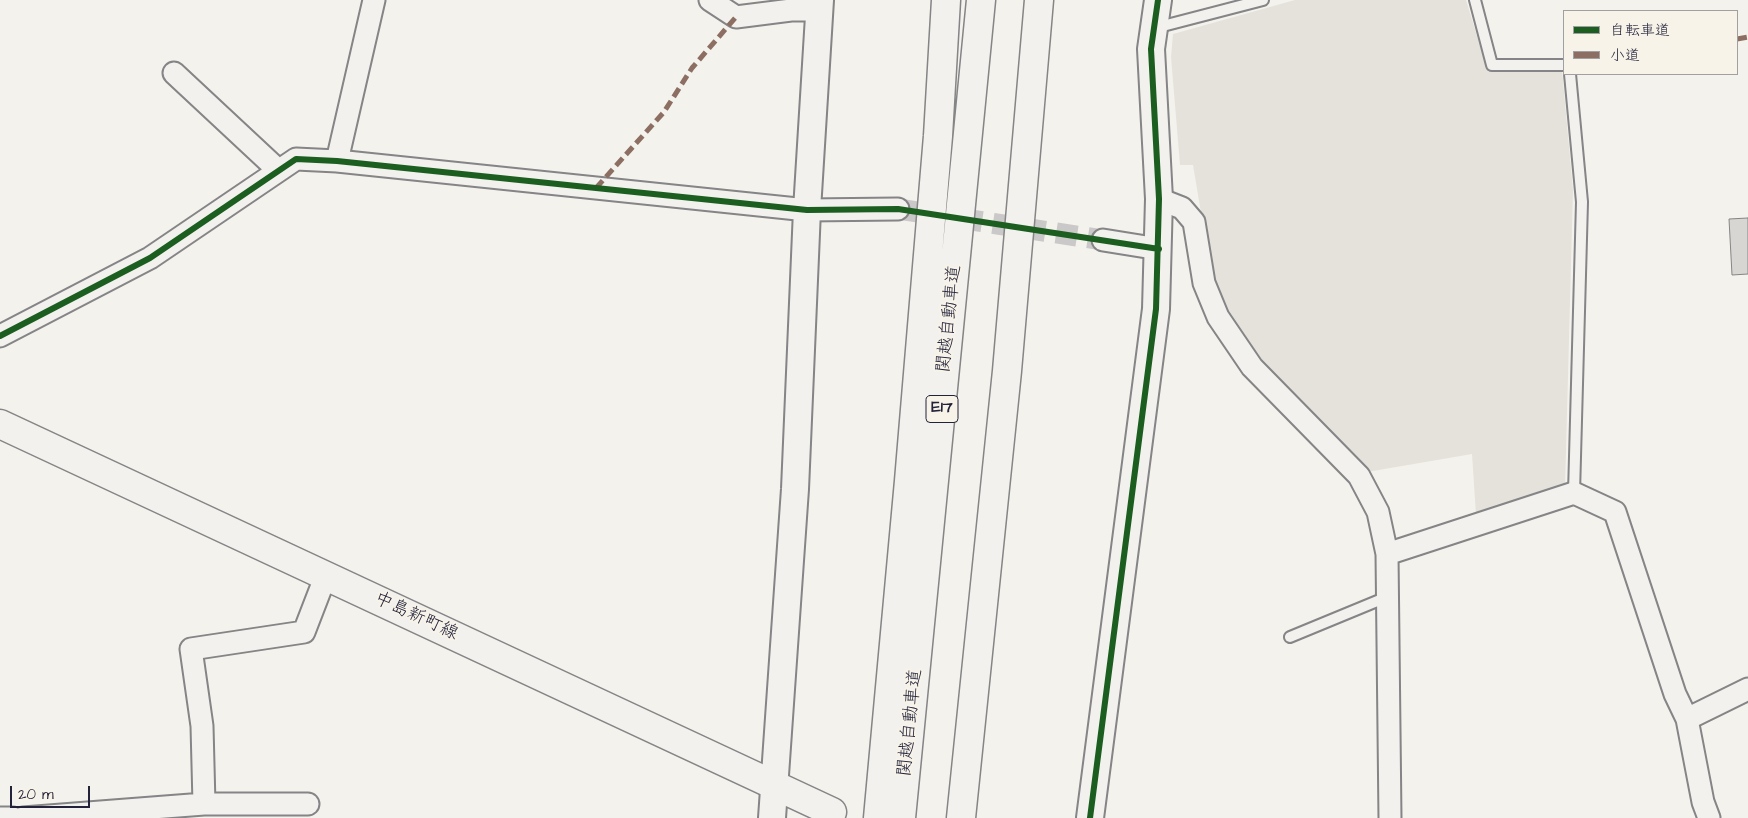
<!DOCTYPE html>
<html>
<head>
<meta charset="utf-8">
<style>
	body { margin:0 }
	#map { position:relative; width:1748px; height:818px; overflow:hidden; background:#f4f2ec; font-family:"Architects Daughter","Klee One",sans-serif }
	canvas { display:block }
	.legend { position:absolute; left:1563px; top:10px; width:175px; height:65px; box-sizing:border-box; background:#f7f3e8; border:1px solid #a29fa3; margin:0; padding:6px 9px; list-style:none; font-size:15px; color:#22223b }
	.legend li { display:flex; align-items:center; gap:10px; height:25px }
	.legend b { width:25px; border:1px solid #a29fa3 }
	.scale { position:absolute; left:10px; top:786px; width:80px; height:22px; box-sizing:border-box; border:2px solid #22223b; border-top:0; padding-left:6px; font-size:15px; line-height:18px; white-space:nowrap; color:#22223b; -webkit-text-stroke:4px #f7f3e8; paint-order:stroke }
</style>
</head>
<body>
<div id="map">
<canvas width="1748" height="818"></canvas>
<ul class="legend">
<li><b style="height:6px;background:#1b5e20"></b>自転車道</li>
<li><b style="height:6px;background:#8d6e63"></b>小道</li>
</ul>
<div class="scale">20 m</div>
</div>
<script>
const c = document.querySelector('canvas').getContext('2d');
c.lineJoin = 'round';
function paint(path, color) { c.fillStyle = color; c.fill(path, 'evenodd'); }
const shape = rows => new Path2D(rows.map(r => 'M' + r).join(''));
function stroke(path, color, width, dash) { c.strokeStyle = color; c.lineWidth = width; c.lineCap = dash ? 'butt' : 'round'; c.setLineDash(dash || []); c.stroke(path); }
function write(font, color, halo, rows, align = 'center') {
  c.font = font + ' "Architects Daughter","Klee One",sans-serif'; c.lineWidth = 4; c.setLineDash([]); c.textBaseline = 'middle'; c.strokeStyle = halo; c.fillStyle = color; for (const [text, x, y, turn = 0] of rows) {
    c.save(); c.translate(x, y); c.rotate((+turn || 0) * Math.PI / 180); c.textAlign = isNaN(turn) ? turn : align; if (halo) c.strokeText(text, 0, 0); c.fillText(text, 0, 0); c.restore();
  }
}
const built = shape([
	[1295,0,1466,0,1488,72,1562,70,1573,190,1565,488,1476,515,1472,454,1367,472,1260,361,1229,317,1213,284,1193,165,1180,165,1171,57,1173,34]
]);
const building = shape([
	[1748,218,1748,274,1732,275,1729,219,1748,218]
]);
const minorTunnel = shape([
	[898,209,1103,240]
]);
const service = shape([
	[1475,0,1492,65,1564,65],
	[1155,28,1263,0],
	[1570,74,1582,202,1574,493],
	[1290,637,1387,597]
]);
const minor = shape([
	[710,0,736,17,791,10,819,10],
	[174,73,278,170],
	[337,161,374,0],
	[1159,199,1182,208,1194,222,1204,283,1218,317,1252,367,1359,476,1378,512,1387,554,1390,818],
	[1103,240,1159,249],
	[0,336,150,258,296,159,337,161,807,210,898,209],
	[1387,554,1574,493,1615,512,1675,694,1687,719,1703,802,1709,818],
	[1687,719,1748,689],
	[204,804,202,726,191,649,304,632,326,575],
	[0,818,13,818],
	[23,818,204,804,308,804]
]);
const tertiary = shape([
	[772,818,795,489,807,210,820,0],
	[1090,818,1156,309,1159,199,1151,49,1158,0]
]);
const secondary = shape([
	[0,424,832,812]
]);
const motorway = shape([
	[878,818,909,481,938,136,946,0],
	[901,818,981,0],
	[961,818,1007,371,1039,0]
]);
const quiet = shape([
	[1737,39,1748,37],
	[596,188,664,112,692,68,736,17]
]);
const cycleway = shape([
	[0,336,150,258,296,159,337,161,807,210,898,209,1159,249],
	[1090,818,1156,309,1159,199,1151,49,1158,0]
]);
const shields = [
	[942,409,32]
];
const shieldNames = [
	["E17",942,409]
];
const streetNames = [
	["関越自動車道",950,319,-84],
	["中島新町線",416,617,25],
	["関越自動車道",911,723,-84]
];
paint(built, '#e5e2dc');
paint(building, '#d7d6d3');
stroke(building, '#858486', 1);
stroke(minorTunnel, '#cac8c9', 21, [21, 11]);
stroke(service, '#858486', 14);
stroke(minor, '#858486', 25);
stroke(tertiary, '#858486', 30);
stroke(secondary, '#858486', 31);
stroke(motorway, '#858486', 31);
stroke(service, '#f2f1ed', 10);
stroke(minor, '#f2f1ed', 21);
stroke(tertiary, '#f2f1ed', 26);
stroke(secondary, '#f2f1ed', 28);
stroke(motorway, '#f2f1ed', 28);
stroke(quiet, '#8d6e63', 5, [10, 5]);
stroke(cycleway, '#1b5e20', 6);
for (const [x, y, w] of shields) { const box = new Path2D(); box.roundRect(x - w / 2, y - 13.5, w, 27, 4); c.fillStyle = '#f7f3e8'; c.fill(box); stroke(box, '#22223b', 1); }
write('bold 16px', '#22223b', null, shieldNames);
write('18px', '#22223b', '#f7f3e8', streetNames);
</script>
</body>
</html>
